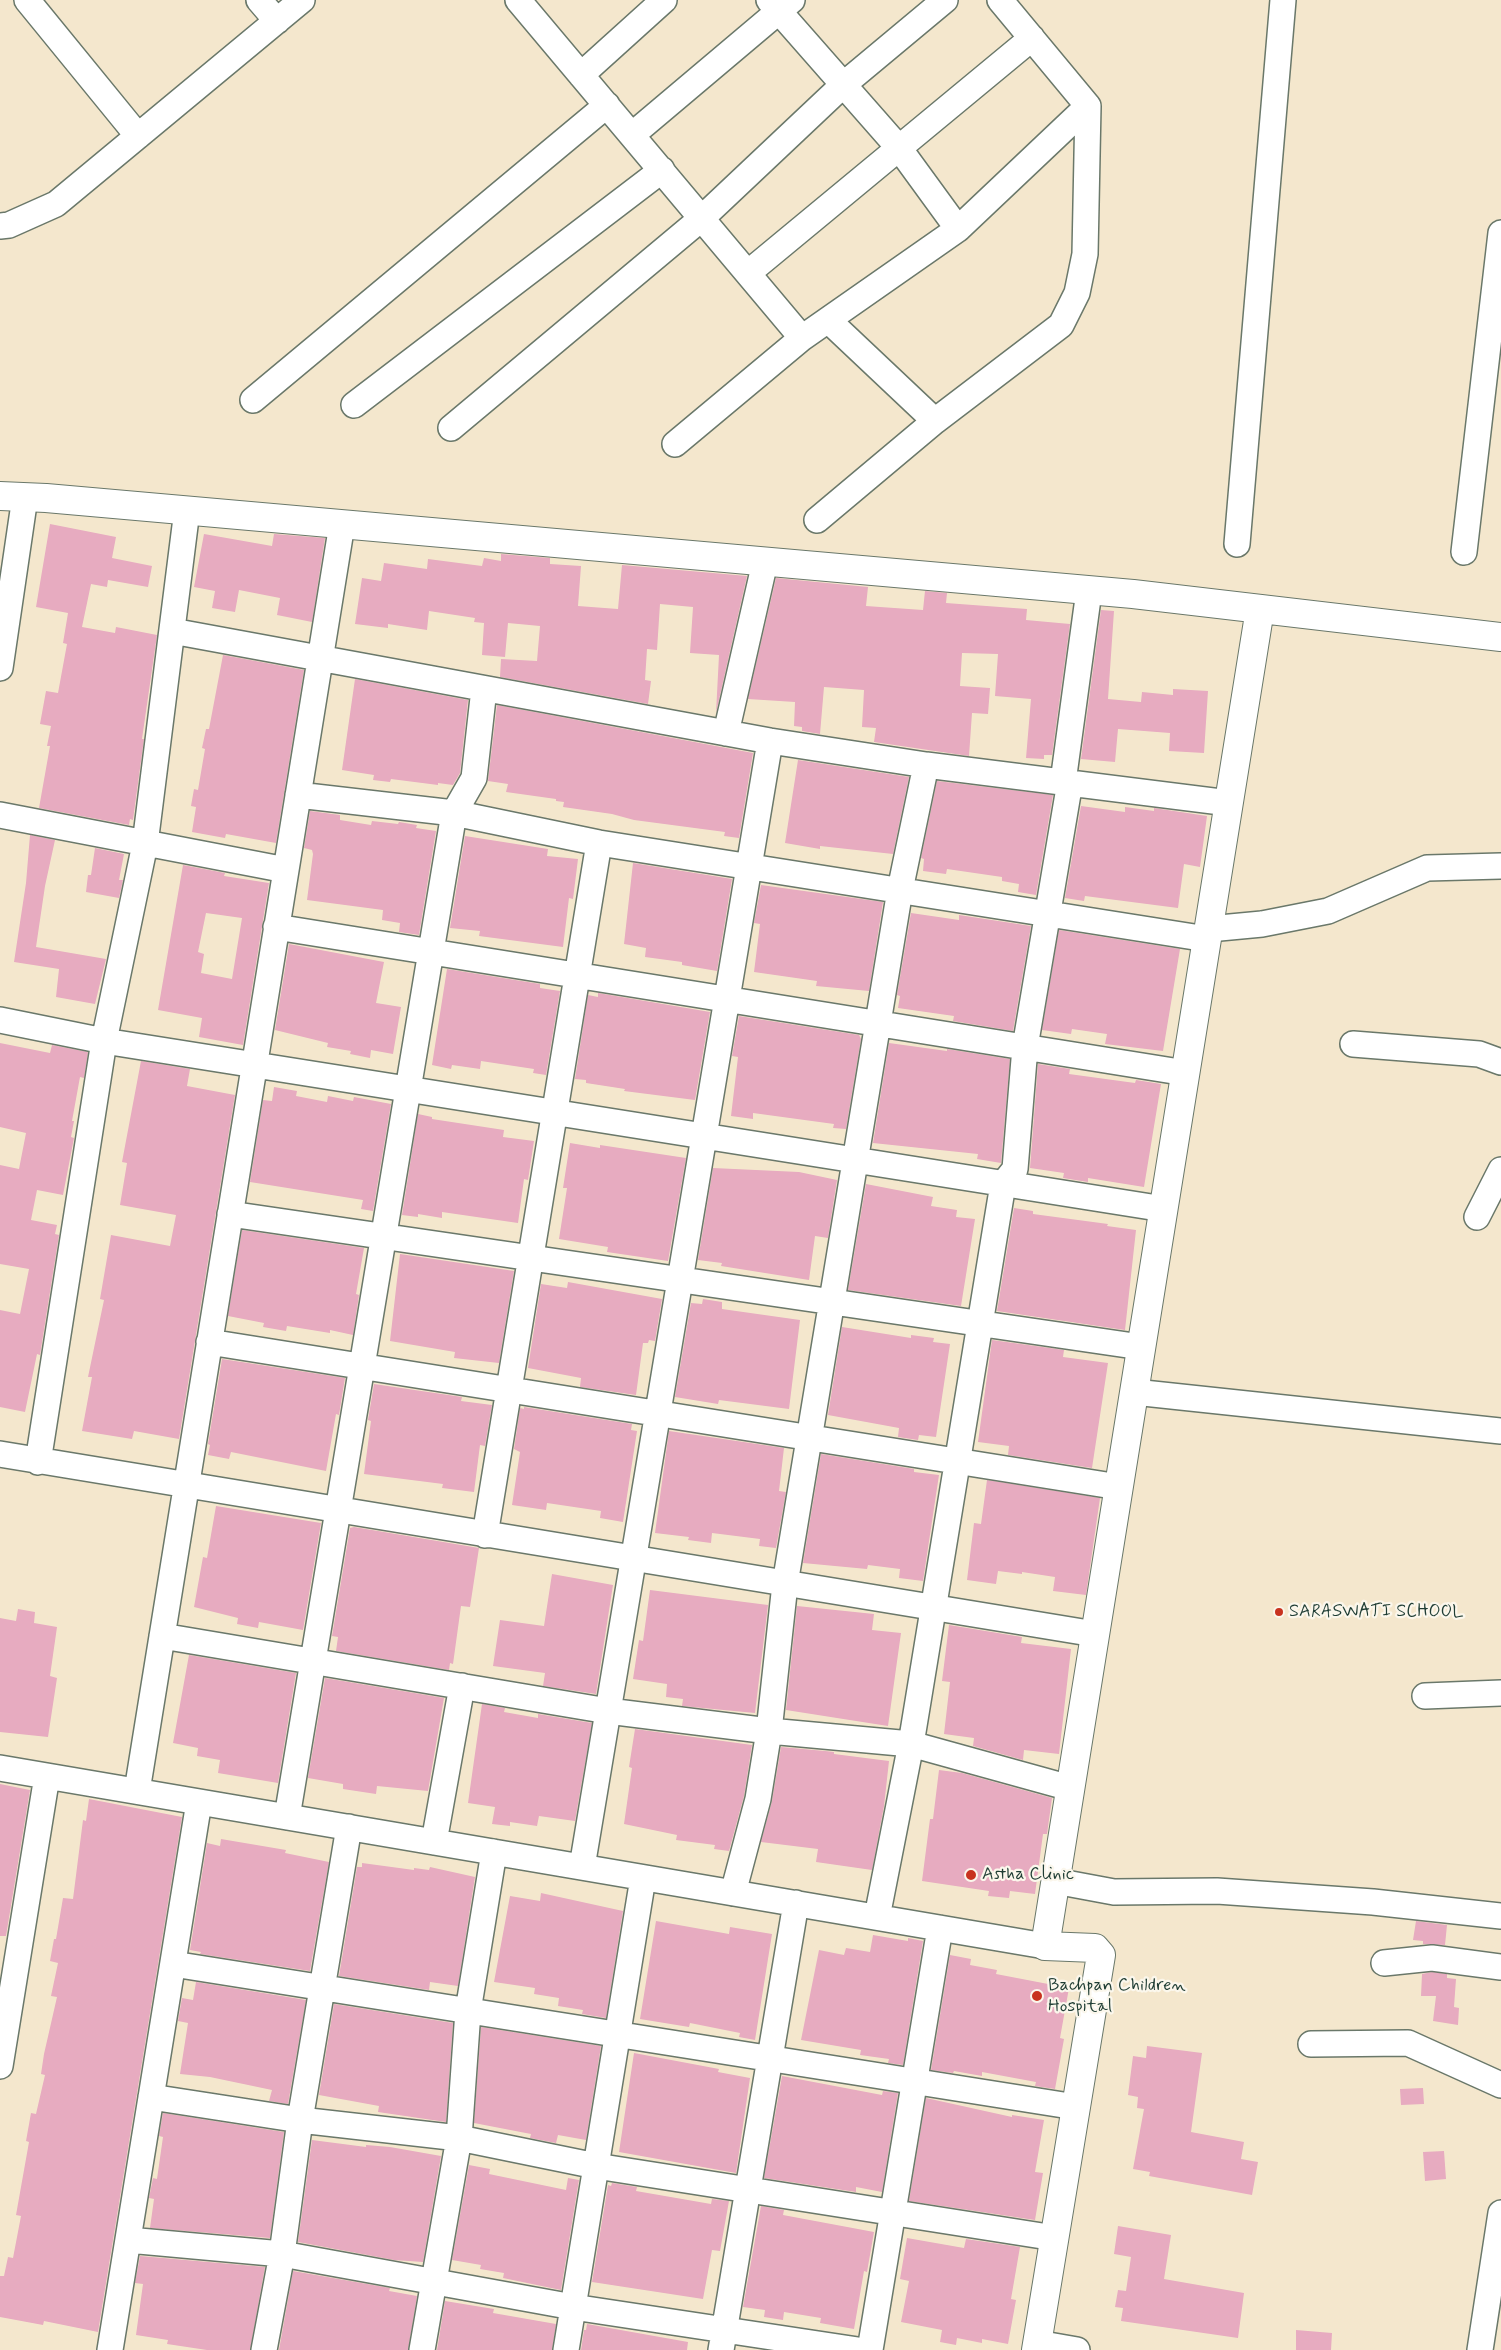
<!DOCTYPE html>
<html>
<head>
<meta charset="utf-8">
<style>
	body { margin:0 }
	canvas { display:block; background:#f4e7cd }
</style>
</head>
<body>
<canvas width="1501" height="2350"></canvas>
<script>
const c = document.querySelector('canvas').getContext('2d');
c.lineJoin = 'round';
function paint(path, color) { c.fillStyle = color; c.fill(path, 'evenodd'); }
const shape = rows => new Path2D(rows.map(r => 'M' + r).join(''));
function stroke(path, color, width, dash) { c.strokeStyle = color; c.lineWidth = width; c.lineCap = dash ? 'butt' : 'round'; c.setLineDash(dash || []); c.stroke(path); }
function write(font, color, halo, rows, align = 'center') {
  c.font = font + ' Mynerve,sans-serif'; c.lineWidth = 4.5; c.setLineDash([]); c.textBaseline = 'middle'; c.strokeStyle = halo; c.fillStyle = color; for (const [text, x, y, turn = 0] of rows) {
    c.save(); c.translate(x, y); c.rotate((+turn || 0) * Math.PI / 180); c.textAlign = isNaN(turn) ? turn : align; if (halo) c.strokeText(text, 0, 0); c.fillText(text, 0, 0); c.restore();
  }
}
const building = shape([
	[50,524,116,537,112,558,152,566,148,587,108,580,107,587,91,584,82,627,115,633,116,627,157,635,142,739,144,739,135,805,133,820,130,819,129,825,39,808,50,746,47,746,51,726,40,724,46,691,58,693,67,644,63,643,68,613,36,607],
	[204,534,272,546,274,534,325,538,312,622,277,615,280,598,239,590,235,612,212,608,215,591,194,587],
	[501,554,550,558,550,564,581,566,578,606,618,609,622,565,747,576,716,713,719,655,690,653,693,607,660,604,657,650,647,649,645,680,651,681,648,704,500,677,501,659,537,661,540,626,508,623,505,657,482,655,484,623,474,622,475,618,429,611,427,630,388,624,388,628,355,624,362,578,381,581,384,563,427,569,428,559,482,566,484,558,501,561],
	[776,578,868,587,866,606,923,610,925,591,947,593,946,603,1027,609,1026,620,1070,624,1052,755,1044,755,1044,759,1026,758,1031,699,995,696,998,654,962,653,960,686,990,688,988,714,972,713,969,756,874,742,876,728,862,727,864,690,824,687,820,734,802,731,802,727,794,726,795,702,748,699],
	[1101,610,1114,611,1108,699,1141,702,1142,692,1173,695,1173,689,1208,691,1204,753,1169,751,1170,733,1118,729,1115,762,1081,759],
	[223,655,304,670,276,843,226,834,225,838,192,832,196,807,191,806,194,789,198,790,205,749,202,748,206,729,209,729],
	[355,679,468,700,460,773,453,785,438,783,438,785,391,779,390,782,373,780,374,775,342,770],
	[497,705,753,753,739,838,724,836,725,832,634,820,612,814,563,807,564,802,556,801,556,799,506,792,508,784,488,781],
	[798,760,909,777,893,854,820,846,820,849,785,843],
	[937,781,1053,795,1036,895,1018,892,1019,884,1002,881,1002,877,947,869,946,874,923,871,924,859,921,858],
	[1081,806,1125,812,1125,807,1154,811,1154,808,1207,816,1200,867,1184,864,1178,908,1085,896,1084,901,1065,898],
	[310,811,340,815,340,820,371,825,372,821,398,824,399,822,417,825,416,828,436,831,419,935,399,932,400,923,382,920,383,910,307,900,313,854,312,850,304,848],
	[30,835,55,840,45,886,36,947,106,959,95,1004,56,997,59,969,14,962,26,883],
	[465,836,548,849,547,856,578,859,573,899,569,898,563,947,479,936,480,931,450,928],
	[95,848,124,854,119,880,123,880,119,898,86,892,88,875,91,875],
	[633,863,732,879,717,971,682,965,682,962,645,957,646,948,624,944],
	[183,865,225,873,224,876,269,883,243,1045,199,1037,202,1018,158,1010],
	[206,913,242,918,232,979,201,973,204,954,198,952],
	[761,885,883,902,869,991,816,986,817,981,754,972,760,924,754,923],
	[911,913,959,920,959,915,1031,926,1013,1031,953,1021,954,1016,898,1008,900,996,897,995],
	[1059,930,1180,949,1163,1051,1105,1044,1107,1034,1072,1029,1071,1034,1042,1030],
	[289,944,384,962,376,1003,401,1007,393,1054,371,1050,370,1058,350,1054,351,1051,327,1047,328,1043,275,1030],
	[447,969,540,984,540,988,560,991,546,1075,533,1073,534,1069,481,1061,480,1069,452,1065,451,1069,432,1065],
	[598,993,710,1012,695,1100,624,1091,625,1089,586,1083,586,1080,575,1079,588,995,598,997],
	[739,1016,859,1035,861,1039,846,1129,833,1128,834,1124,753,1113,753,1119,731,1116,738,1057,732,1056],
	[0,1043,50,1053,52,1045,88,1052,84,1078,80,1077,72,1121,74,1121,71,1137,74,1138,63,1195,37,1190,31,1220,57,1225,55,1234,59,1235,40,1355,37,1354,25,1412,0,1407,0,1310,20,1314,29,1269,0,1264,0,1165,19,1169,26,1133,0,1127],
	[889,1043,947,1051,947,1049,1010,1059,1001,1163,977,1159,978,1154,873,1143],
	[141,1061,190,1069,187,1086,235,1095,179,1439,134,1431,132,1439,82,1431,92,1377,88,1377,104,1300,100,1299,111,1235,170,1246,176,1215,120,1205,127,1163,122,1162],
	[1038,1064,1070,1069,1069,1074,1135,1083,1136,1080,1161,1084,1144,1187,1088,1178,1088,1182,1063,1178,1064,1173,1030,1168],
	[274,1087,297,1091,296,1096,327,1102,328,1096,353,1101,354,1097,391,1104,373,1211,361,1209,363,1200,250,1182,263,1100,272,1101],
	[418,1114,432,1117,432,1119,504,1130,503,1137,534,1141,528,1180,524,1179,518,1223,442,1212,442,1218,418,1214,418,1217,402,1215],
	[570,1143,600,1148,600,1145,686,1158,668,1261,607,1252,608,1247,559,1239,567,1188,563,1188],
	[713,1168,799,1172,837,1180,828,1238,815,1236,809,1280,721,1266,722,1263,698,1260],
	[866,1184,933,1197,931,1206,957,1210,956,1217,975,1219,961,1306,848,1290],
	[1014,1208,1033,1211,1033,1214,1108,1224,1107,1226,1136,1230,1125,1330,997,1311],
	[242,1230,364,1248,356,1294,359,1295,353,1335,330,1330,330,1333,287,1326,286,1331,263,1327,264,1323,228,1316],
	[400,1254,514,1271,499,1363,454,1358,455,1352,390,1341],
	[568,1282,662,1299,655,1341,649,1340,648,1343,643,1343,636,1395,580,1387,581,1378,528,1368,541,1284,567,1288],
	[703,1299,722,1302,722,1309,800,1320,789,1409,719,1400,718,1404,675,1397,691,1303,702,1304],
	[842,1327,911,1338,911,1335,934,1338,933,1342,950,1344,936,1437,919,1435,918,1440,898,1437,899,1428,828,1415],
	[992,1340,1064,1350,1063,1357,1108,1363,1092,1468,1008,1455,1009,1446,978,1442],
	[222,1359,345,1378,339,1415,336,1414,326,1471,231,1452,229,1459,208,1455,210,1445,208,1444],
	[374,1384,462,1397,461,1401,492,1405,485,1446,480,1445,474,1492,442,1488,443,1484,364,1474,371,1421,368,1420],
	[524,1407,632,1424,631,1430,637,1431,623,1522,600,1518,601,1511,547,1503,546,1510,512,1505,520,1452,514,1449,520,1408,524,1409],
	[669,1431,784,1448,779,1491,786,1492,776,1548,759,1546,760,1539,712,1533,711,1543,688,1540,689,1537,655,1533],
	[821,1454,914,1469,914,1472,939,1475,923,1581,899,1578,900,1569,868,1565,867,1569,803,1563],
	[987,1480,1100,1498,1086,1595,1053,1591,1055,1577,1022,1572,1022,1574,998,1571,996,1584,967,1580,974,1523,981,1524],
	[216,1506,321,1523,303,1630,259,1622,258,1628,237,1624,238,1618,194,1607,203,1557,207,1558],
	[354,1527,479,1548,470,1607,461,1606,453,1664,450,1663,449,1670,336,1651,338,1637,332,1636,350,1528],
	[552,1574,613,1585,596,1694,543,1686,545,1673,493,1666,500,1620,544,1626],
	[650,1590,768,1605,755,1713,682,1706,683,1699,666,1697,667,1684,633,1679,639,1640,643,1641],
	[797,1606,874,1614,872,1630,901,1633,888,1726,786,1710],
	[18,1609,35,1612,34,1623,57,1627,50,1676,57,1678,48,1737,0,1732,0,1618,16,1621],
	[949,1625,1022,1637,1021,1643,1071,1649,1059,1754,1024,1750,1023,1760,973,1746,974,1738,944,1734,950,1682,942,1681],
	[189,1655,296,1673,278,1783,218,1773,220,1760,197,1756,198,1748,173,1743],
	[325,1678,444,1698,428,1791,377,1786,376,1794,343,1789,343,1784,308,1778],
	[482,1704,505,1708,504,1712,538,1718,538,1714,592,1723,575,1821,539,1816,537,1826,510,1822,510,1826,492,1824,495,1807,468,1803],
	[635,1729,752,1745,744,1796,729,1851,714,1849,715,1845,676,1840,677,1835,624,1824,632,1768,629,1767],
	[781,1747,825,1751,834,1752,834,1754,889,1761,884,1806,872,1870,816,1862,818,1849,761,1842,772,1801],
	[939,1770,962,1773,1052,1798,1047,1834,1043,1834,1035,1894,1010,1891,1009,1898,988,1896,989,1891,922,1881,930,1819,933,1819],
	[0,1784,30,1790,6,1936,0,1936],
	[89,1799,182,1817,98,2332,44,2321,43,2325,0,2317,0,2276,4,2276,8,2257,13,2258,21,2216,16,2215,29,2142,26,2141,31,2113,36,2114,45,2075,41,2074,44,2054,57,1997,51,1996,58,1963,50,1961,54,1939,56,1939,63,1898,73,1899,83,1820,86,1821],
	[221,1839,286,1850,285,1853,329,1862,310,1971,200,1954,201,1952,190,1950,207,1843,220,1846],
	[362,1863,414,1870,414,1868,429,1870,430,1867,475,1877,458,1986,430,1982,429,1990,339,1976,357,1867,362,1867],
	[541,1893,623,1911,606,2018,582,2014,583,2010,558,2006,559,1998,534,1994,535,1988,494,1982,510,1896,540,1901],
	[656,1921,729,1934,730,1927,772,1934,755,2040,739,2037,740,2033,690,2023,689,2027,640,2019],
	[1416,1921,1447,1925,1445,1945,1423,1944,1423,1941,1413,1940],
	[873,1935,908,1941,908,1938,923,1941,903,2065,888,2063,889,2059,860,2055,861,2050,801,2040,819,1950,844,1955,846,1948,870,1952],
	[950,1955,971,1959,970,1965,997,1970,996,1974,1069,1988,1060,2038,1064,2039,1055,2089,1035,2086,1036,2082,982,2072,982,2076,954,2071,953,2073,931,2070],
	[1432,1972,1447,1974,1447,1978,1456,1979,1454,2007,1459,2008,1458,2025,1433,2021,1436,1996,1421,1996,1422,1974],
	[196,1982,306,2000,288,2104,269,2101,272,2090,210,2077,180,2074,188,2023,178,2021,182,1998,193,2000],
	[334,2004,453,2023,446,2122,378,2112,379,2106,319,2095],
	[481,2027,601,2046,586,2140,558,2135,556,2143,530,2138,531,2134,474,2123],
	[1147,2046,1202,2053,1191,2132,1244,2142,1241,2159,1258,2162,1252,2195,1149,2176,1150,2172,1133,2169,1144,2109,1137,2108,1138,2097,1128,2095,1133,2056,1146,2058],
	[634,2053,719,2069,718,2072,750,2078,736,2173,619,2152],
	[782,2076,882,2095,883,2091,898,2093,882,2192,856,2187,856,2192,764,2178],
	[1423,2088,1424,2104,1401,2105,1400,2089],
	[926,2098,1012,2117,1012,2115,1044,2120,1035,2172,1043,2173,1035,2220,909,2201],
	[163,2113,284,2132,270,2238,150,2228,154,2199,149,2198,153,2178,157,2179,163,2137,159,2136],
	[312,2140,366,2147,366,2145,390,2147,441,2156,423,2262,394,2260,298,2242],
	[1444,2151,1446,2179,1425,2181,1423,2152],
	[469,2165,490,2169,489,2174,566,2190,568,2178,579,2180,561,2290,503,2278,504,2273,480,2269,481,2265,452,2260],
	[612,2183,637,2187,636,2191,711,2204,712,2199,729,2201,720,2251,712,2250,703,2299,592,2282,608,2185,611,2186],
	[761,2206,784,2210,783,2215,874,2232,867,2272,864,2271,854,2329,820,2323,821,2318,784,2312,783,2320,764,2317,765,2310,743,2307],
	[1118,2226,1171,2235,1164,2279,1244,2293,1238,2338,1121,2321,1123,2308,1115,2307,1118,2290,1126,2291,1131,2257,1114,2254],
	[907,2238,964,2248,966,2239,1020,2247,1011,2299,1016,2300,1008,2344,982,2339,982,2343,957,2338,956,2345,940,2342,942,2330,901,2322,909,2281,900,2279],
	[140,2256,265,2267,250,2350,207,2350,167,2344,168,2340,136,2335,143,2284,135,2283],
	[293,2271,390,2288,389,2291,417,2296,408,2350,279,2350],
	[445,2301,494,2309,493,2313,556,2324,552,2350,437,2350],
	[587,2324,688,2342,687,2350,581,2350,584,2330,586,2330],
	[1296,2330,1332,2333,1331,2350,1296,2350]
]);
const minor = shape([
	[27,0,138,136],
	[259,0,277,21],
	[518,0,802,338,675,444],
	[769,0,899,148,958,229,802,338],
	[581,75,664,0],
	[632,135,792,0],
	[0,226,9,225,56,204,302,0],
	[958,229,1088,106],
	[748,273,1032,38],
	[828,320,935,421],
	[253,400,607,105],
	[354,405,662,170],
	[451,428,702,218,843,85,945,0],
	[817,520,935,421,1061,325,1077,293,1085,254,1088,106,1000,0],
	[1237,544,1283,0],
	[1464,552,1501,233],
	[172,631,770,741,926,765,1229,803],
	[0,668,25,497],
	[726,733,765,562],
	[1063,782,1089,591],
	[298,795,454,813,599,843,1207,939],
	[0,815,286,870],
	[276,927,1186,1073],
	[1209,929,1262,924,1328,911,1427,868,1501,866],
	[0,1020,104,1041,1164,1209],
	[1353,1044,1479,1054,1501,1062],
	[230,1214,1141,1347],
	[1477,1217,1501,1170],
	[209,1342,1119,1487],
	[1134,1392,1501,1431],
	[0,1454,1095,1634],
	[38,1462,104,1041,145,844,187,510],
	[485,1535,599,843],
	[162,1636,608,1711,769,1731,911,1744,1070,1788],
	[1425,1696,1501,1693],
	[0,1768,1045,1946],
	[137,1791,342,524],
	[287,1817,454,813,474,778,484,689],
	[434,1842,462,1686],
	[582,1867,770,741],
	[1055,1881,1114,1892,1217,1891,1373,1902,1501,1916],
	[733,1893,758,1799,769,1731,785,1584,900,890,926,765],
	[877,1917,911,1744,1003,1184,1015,1169,1025,1047,1070,782],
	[1384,1963,1432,1958,1501,1967],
	[173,1964,1076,2107],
	[1311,2044,1408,2043,1501,2085],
	[0,2066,47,1776],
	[151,2097,300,2120,459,2138,596,2166,1055,2238],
	[128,2240,282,2254,573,2307,858,2350],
	[1037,2343,1077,2350],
	[110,2350,199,1802],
	[264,2350,282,2254,300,2120,349,1827],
	[422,2350,459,2138,468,2011,494,1852],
	[566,2350,643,1878],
	[721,2350,796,1903],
	[870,2350,940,1928],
	[1480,2350,1501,2213]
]);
const tertiary = shape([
	[0,496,46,498,1133,594,1501,637],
	[1036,2350,1101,1955,1095,1948,1045,1946,1260,609]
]);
const markers = [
	[1279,1612,5,"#c8321e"],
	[971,1875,6,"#c8321e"],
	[1037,1996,6,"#c8321e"]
];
const poiNames = [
	["SARASWATI SCHOOL",1289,1612],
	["Astha Clinic",982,1875],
	["Bachpan Children",1048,1986],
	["Hospital",1048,2007]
];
paint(building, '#e7abc0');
stroke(minor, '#6a786a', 28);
stroke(tertiary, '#6a786a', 30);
stroke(minor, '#fff', 25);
stroke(tertiary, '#fff', 28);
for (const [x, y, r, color] of markers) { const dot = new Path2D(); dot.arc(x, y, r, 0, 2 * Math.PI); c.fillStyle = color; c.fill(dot); stroke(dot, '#fbf7ec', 2); }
write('18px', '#1f3d34', '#fbf7ec', poiNames, 'left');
</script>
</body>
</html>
